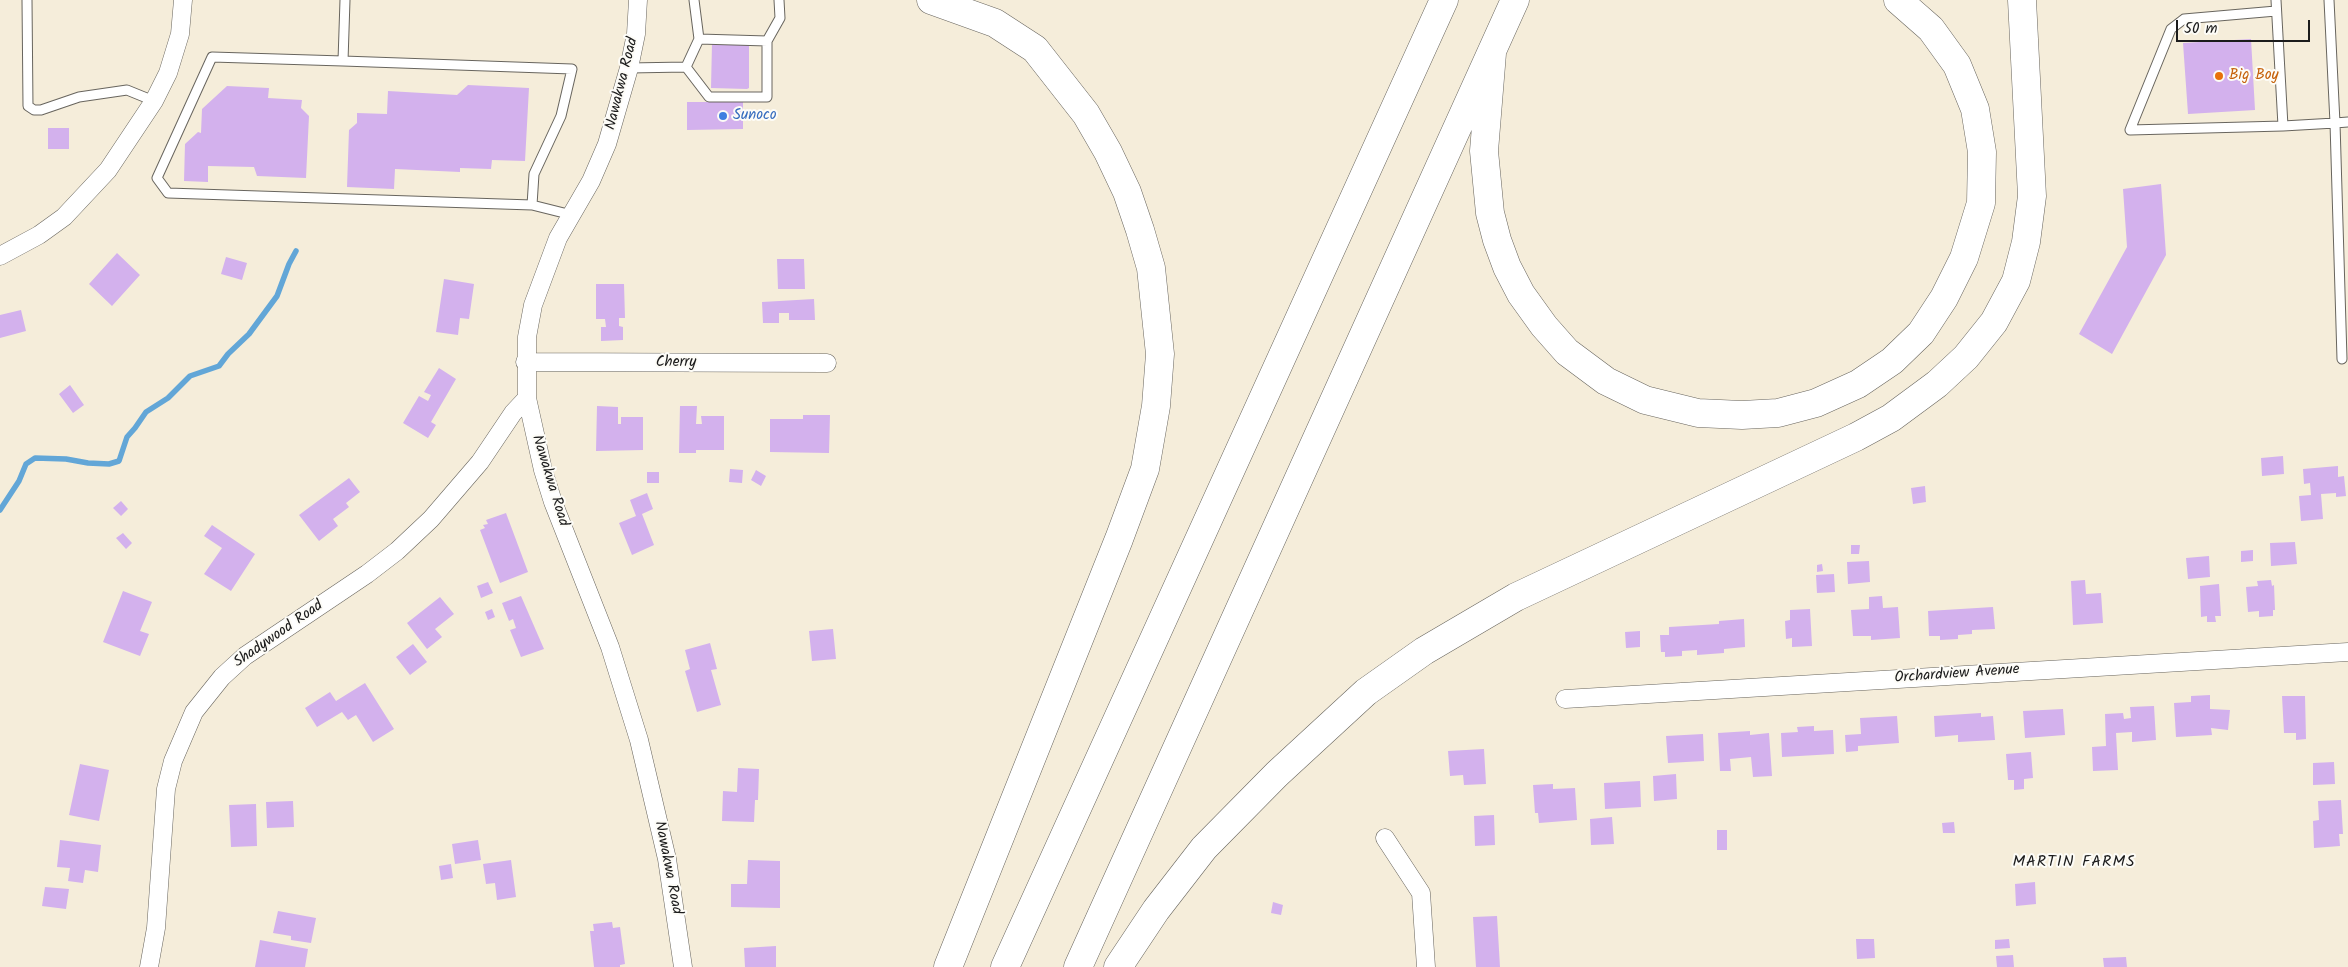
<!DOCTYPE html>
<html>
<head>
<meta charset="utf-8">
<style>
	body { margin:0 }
	#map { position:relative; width:2348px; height:967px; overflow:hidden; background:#f5edda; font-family:Kalam,sans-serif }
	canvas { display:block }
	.scale { position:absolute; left:2176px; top:20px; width:134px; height:22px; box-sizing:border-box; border:2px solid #1c1c1c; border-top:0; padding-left:6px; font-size:15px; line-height:18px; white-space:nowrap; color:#1c1c1c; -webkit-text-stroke:4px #fdfcf7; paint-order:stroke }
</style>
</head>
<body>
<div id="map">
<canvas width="2348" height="967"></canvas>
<div class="scale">50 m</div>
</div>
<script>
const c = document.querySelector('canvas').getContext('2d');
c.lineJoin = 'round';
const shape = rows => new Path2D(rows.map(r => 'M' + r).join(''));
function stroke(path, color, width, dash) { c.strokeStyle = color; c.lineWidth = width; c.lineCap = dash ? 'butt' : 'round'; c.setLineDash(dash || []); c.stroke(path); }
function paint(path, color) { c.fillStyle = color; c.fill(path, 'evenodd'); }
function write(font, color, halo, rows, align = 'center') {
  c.font = font + ' Kalam,sans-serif'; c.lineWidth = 4; c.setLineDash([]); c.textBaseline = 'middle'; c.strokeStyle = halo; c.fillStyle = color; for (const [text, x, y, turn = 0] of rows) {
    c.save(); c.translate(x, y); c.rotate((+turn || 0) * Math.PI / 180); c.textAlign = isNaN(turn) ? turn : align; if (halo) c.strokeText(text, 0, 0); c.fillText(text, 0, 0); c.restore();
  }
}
const stream = shape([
	[0,510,19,481,26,464,35,458,66,459,88,463,109,464,119,461,127,437,135,428,146,412,168,398,190,376,219,366,228,354,249,334,277,296,289,264,296,251]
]);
const building = shape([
	[2251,39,2255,110,2188,114,2183,43],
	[712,43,749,44,749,88,747,89,711,88],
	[468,85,529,88,525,161,492,160,491,169,460,168,460,172,395,169,394,189,347,187,349,130,357,123,357,113,387,114,388,91,457,95],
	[227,86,269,88,268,98,302,100,301,108,309,116,306,178,257,176,254,167,208,166,208,182,184,181,185,144,198,132,201,133,202,109],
	[687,102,743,102,743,129,687,130],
	[48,128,69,128,69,149,48,149],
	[2161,184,2166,255,2112,354,2079,334,2127,247,2123,189],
	[117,253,140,275,112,306,89,284],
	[226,257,247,263,242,280,221,274],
	[777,259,804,259,805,289,778,289],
	[444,279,474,284,469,319,460,318,458,335,436,332],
	[596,284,624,284,625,318,619,318,619,326,623,327,623,340,601,341,601,327,606,327,605,319,596,319],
	[814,299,815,320,789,320,789,313,779,313,779,323,763,323,762,302],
	[21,310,26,331,0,338,0,315],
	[439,368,456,379,431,422,436,425,428,438,403,423,419,396,428,401,431,395,424,392],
	[70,385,84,405,73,413,59,394],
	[597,406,618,407,618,424,621,424,621,417,643,417,643,450,596,451],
	[680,406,697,406,696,424,702,424,701,416,724,416,724,450,696,450,696,453,679,453],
	[803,415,830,415,829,453,770,452,770,419,803,419],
	[2283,456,2284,474,2262,476,2261,458],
	[2338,466,2338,477,2344,476,2346,496,2336,497,2336,493,2321,494,2323,519,2301,521,2299,496,2311,495,2310,483,2304,484,2303,469],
	[730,469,743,470,742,483,729,482],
	[756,470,766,476,761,486,751,480],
	[647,472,659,472,659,483,647,483],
	[349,478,360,492,346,503,349,507,333,519,338,526,319,541,299,515],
	[1925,486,1926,502,1913,504,1911,488],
	[647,493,653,509,642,514,654,545,632,555,619,523,636,516,630,500],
	[121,501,128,509,121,516,113,508],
	[506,513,528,572,500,583,480,530,485,528,483,525,488,524,486,520],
	[212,525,255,554,231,591,204,574,222,548,204,536],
	[123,533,132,543,126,549,116,538],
	[2295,542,2297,564,2271,566,2270,543],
	[1851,545,1860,545,1859,554,1851,554],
	[2253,550,2253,561,2241,562,2241,551],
	[2209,556,2210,577,2188,579,2186,558],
	[1869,561,1870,582,1848,584,1847,562],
	[1822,564,1823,571,1817,572,1817,565],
	[1834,574,1835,592,1817,593,1816,575],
	[2085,580,2086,594,2101,593,2103,623,2073,625,2071,581],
	[2271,580,2272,586,2274,585,2275,610,2273,610,2273,616,2259,617,2259,611,2248,612,2246,587,2258,586,2257,581],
	[488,582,493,593,481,598,477,586],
	[2219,584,2221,616,2215,616,2216,622,2207,622,2207,616,2201,617,2200,586],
	[123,591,152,602,140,631,149,634,140,656,103,642],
	[521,596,544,649,521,657,510,630,516,628,513,619,509,621,502,603],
	[1882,596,1883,608,1898,607,1900,638,1871,640,1871,636,1853,636,1851,610,1869,609,1869,597],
	[440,597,454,614,435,629,442,637,427,649,407,623],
	[1993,607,1995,629,1972,630,1972,634,1958,635,1958,639,1940,640,1940,636,1929,636,1928,611],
	[492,609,495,617,488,620,485,612],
	[1810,609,1812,646,1792,647,1792,638,1786,639,1785,621,1790,620,1790,610],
	[1744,619,1745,647,1724,649,1724,653,1697,655,1697,650,1682,651,1682,656,1665,657,1665,652,1661,652,1660,635,1669,635,1669,627,1719,624,1719,621],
	[833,629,836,659,812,661,809,631],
	[1640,631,1640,647,1626,648,1625,632],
	[710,643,717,669,711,670,721,705,697,712,685,671,690,669,685,650],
	[413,644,427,662,410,675,396,657],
	[365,683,394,729,373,742,356,715,348,720,342,712,317,727,305,708,330,692,336,701],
	[2210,695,2210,709,2230,710,2228,730,2211,728,2212,735,2176,737,2174,703,2191,702,2191,696],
	[2282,696,2305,696,2306,739,2296,740,2296,733,2284,733],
	[2154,706,2156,740,2132,742,2132,732,2116,733,2118,770,2093,771,2092,747,2106,746,2105,714,2123,713,2124,719,2131,718,2130,707],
	[2063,709,2065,735,2025,738,2023,711],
	[1981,713,1981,717,1993,716,1995,740,1958,742,1958,735,1935,737,1934,716],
	[1897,716,1899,743,1858,746,1858,751,1846,752,1845,735,1861,734,1860,718],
	[1814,726,1814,731,1833,730,1834,754,1782,757,1781,733,1798,732,1797,727],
	[1750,731,1750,735,1769,733,1772,776,1753,777,1751,757,1730,759,1731,771,1720,771,1718,733],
	[1703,734,1704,761,1668,763,1666,736],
	[1484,749,1486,784,1464,785,1463,775,1450,776,1448,751],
	[2031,752,2033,778,2024,779,2024,789,2014,790,2014,780,2008,780,2006,754],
	[2334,762,2335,784,2313,785,2313,763],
	[80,764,109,770,99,821,69,815],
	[738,768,759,769,758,800,755,800,754,822,722,821,723,791,737,792],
	[1676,774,1677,799,1654,801,1653,776],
	[1640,781,1641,807,1605,809,1604,783],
	[1553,784,1553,789,1575,788,1577,820,1539,823,1538,813,1535,813,1533,785],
	[2341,800,2343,834,2339,834,2340,846,2314,848,2313,821,2319,820,2318,801],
	[293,801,294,827,267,828,266,802],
	[256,804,257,846,231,847,229,805],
	[1494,815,1495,845,1475,846,1474,816],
	[1612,817,1614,844,1591,845,1590,819],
	[1954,822,1955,833,1943,833,1942,823],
	[1717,830,1727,830,1727,850,1717,850],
	[60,840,101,845,98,872,85,870,83,883,68,881,70,868,57,867],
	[478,840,481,860,455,864,452,844],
	[511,860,516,897,497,900,495,883,486,884,483,864],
	[748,860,780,861,780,908,731,907,731,884,747,884],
	[451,864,453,878,441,880,439,866],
	[2035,882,2036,904,2016,906,2015,884],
	[45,887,69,889,66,909,42,906],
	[1273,902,1283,905,1281,915,1271,913],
	[278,911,316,918,311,943,291,940,291,936,273,933],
	[1497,916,1500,967,1476,967,1473,917],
	[612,922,613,928,620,927,625,964,620,965,620,967,594,967,590,931,594,931,593,924],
	[1856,939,1874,939,1875,958,1857,959],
	[2009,939,2010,948,1995,949,1995,940],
	[260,940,308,949,305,967,255,967],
	[776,946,776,967,745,967,744,948],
	[2013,955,2014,967,1997,967,1996,956],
	[2126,957,2127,967,2104,967,2103,958]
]);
const service = shape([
	[27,0,28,106,34,110,41,110,79,97,127,90,154,101],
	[345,0,343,61,212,57,157,178,168,193,532,205,572,215],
	[2276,0,2283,126,2130,130,2171,29,2184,19,2276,11],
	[2329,0,2335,123,2348,122],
	[699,39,767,41,780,18,779,0],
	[343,61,572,69,561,116,534,174,532,205],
	[686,67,709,97,767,97,767,41],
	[629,68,686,67,699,39,694,0],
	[2283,126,2335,123,2342,359]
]);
const minor = shape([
	[638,0,636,34,629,68,607,144,591,181,558,238,533,305,527,337,527,398,543,470,553,502,610,647,639,740,667,859,683,967],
	[0,256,39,235,64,217,108,170,154,101,168,73,180,34,183,0],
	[525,362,827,363],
	[1565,699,2348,652],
	[1385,838,1421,893,1426,967],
	[149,967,156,928,166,789,173,761,194,712,222,677,245,656,367,574,397,551,431,519,480,462,513,413,527,398]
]);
const motorway = shape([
	[931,0,995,23,1035,49,1086,114,1108,152,1127,192,1140,230,1151,268,1160,354,1156,406,1145,469,1119,539,948,967],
	[1492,53,1484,151,1490,213,1497,240,1507,267,1521,294,1544,326,1567,352,1606,381,1645,400,1698,413,1742,415,1778,413,1816,403,1858,384,1892,361,1921,333,1944,298,1964,258,1981,203,1982,152,1975,109,1957,65,1931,29,1898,0],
	[1005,967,1444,0],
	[1078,967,1515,0],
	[1118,967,1156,910,1204,848,1277,774,1366,692,1424,651,1516,597,1856,437,1891,418,1937,384,1966,357,1994,322,2016,281,2026,242,2032,196,2022,0]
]);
const markers = [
	[2219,76,5,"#e8710a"],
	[723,116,5,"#3f7fe0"]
];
const foodNames = [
	["Big Boy",2229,76]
];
const streetNames = [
	["Nawakwa Road",623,84,-76],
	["Cherry",676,363],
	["Nawakwa Road",549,481,73],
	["Shadywood Road",279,635,-35],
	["Orchardview Avenue",1957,675,-4],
	["Nawakwa Road",667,868,79]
];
const shopNames = [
	["Sunoco",733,116]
];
const neighbourhoodNames = [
	["MARTIN FARMS",2074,863]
];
stroke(stream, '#62a6d7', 5.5);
paint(building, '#d3b1ed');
stroke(service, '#68655e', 11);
stroke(minor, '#68655e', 19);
stroke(motorway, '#68655e', 29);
stroke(service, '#fff', 9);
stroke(minor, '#fff', 18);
stroke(motorway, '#fff', 28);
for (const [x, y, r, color] of markers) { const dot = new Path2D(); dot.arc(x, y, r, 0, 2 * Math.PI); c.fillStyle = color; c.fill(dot); stroke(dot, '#fdfcf7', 2); }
write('15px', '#c56008', '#fdfcf7', foodNames, 'left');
write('15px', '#1c1c1c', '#fdfcf7', streetNames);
write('15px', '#366cbe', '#fdfcf7', shopNames, 'left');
c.letterSpacing = '1px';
write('16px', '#1c1c1c', '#fdfcf7', neighbourhoodNames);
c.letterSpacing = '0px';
</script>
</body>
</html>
